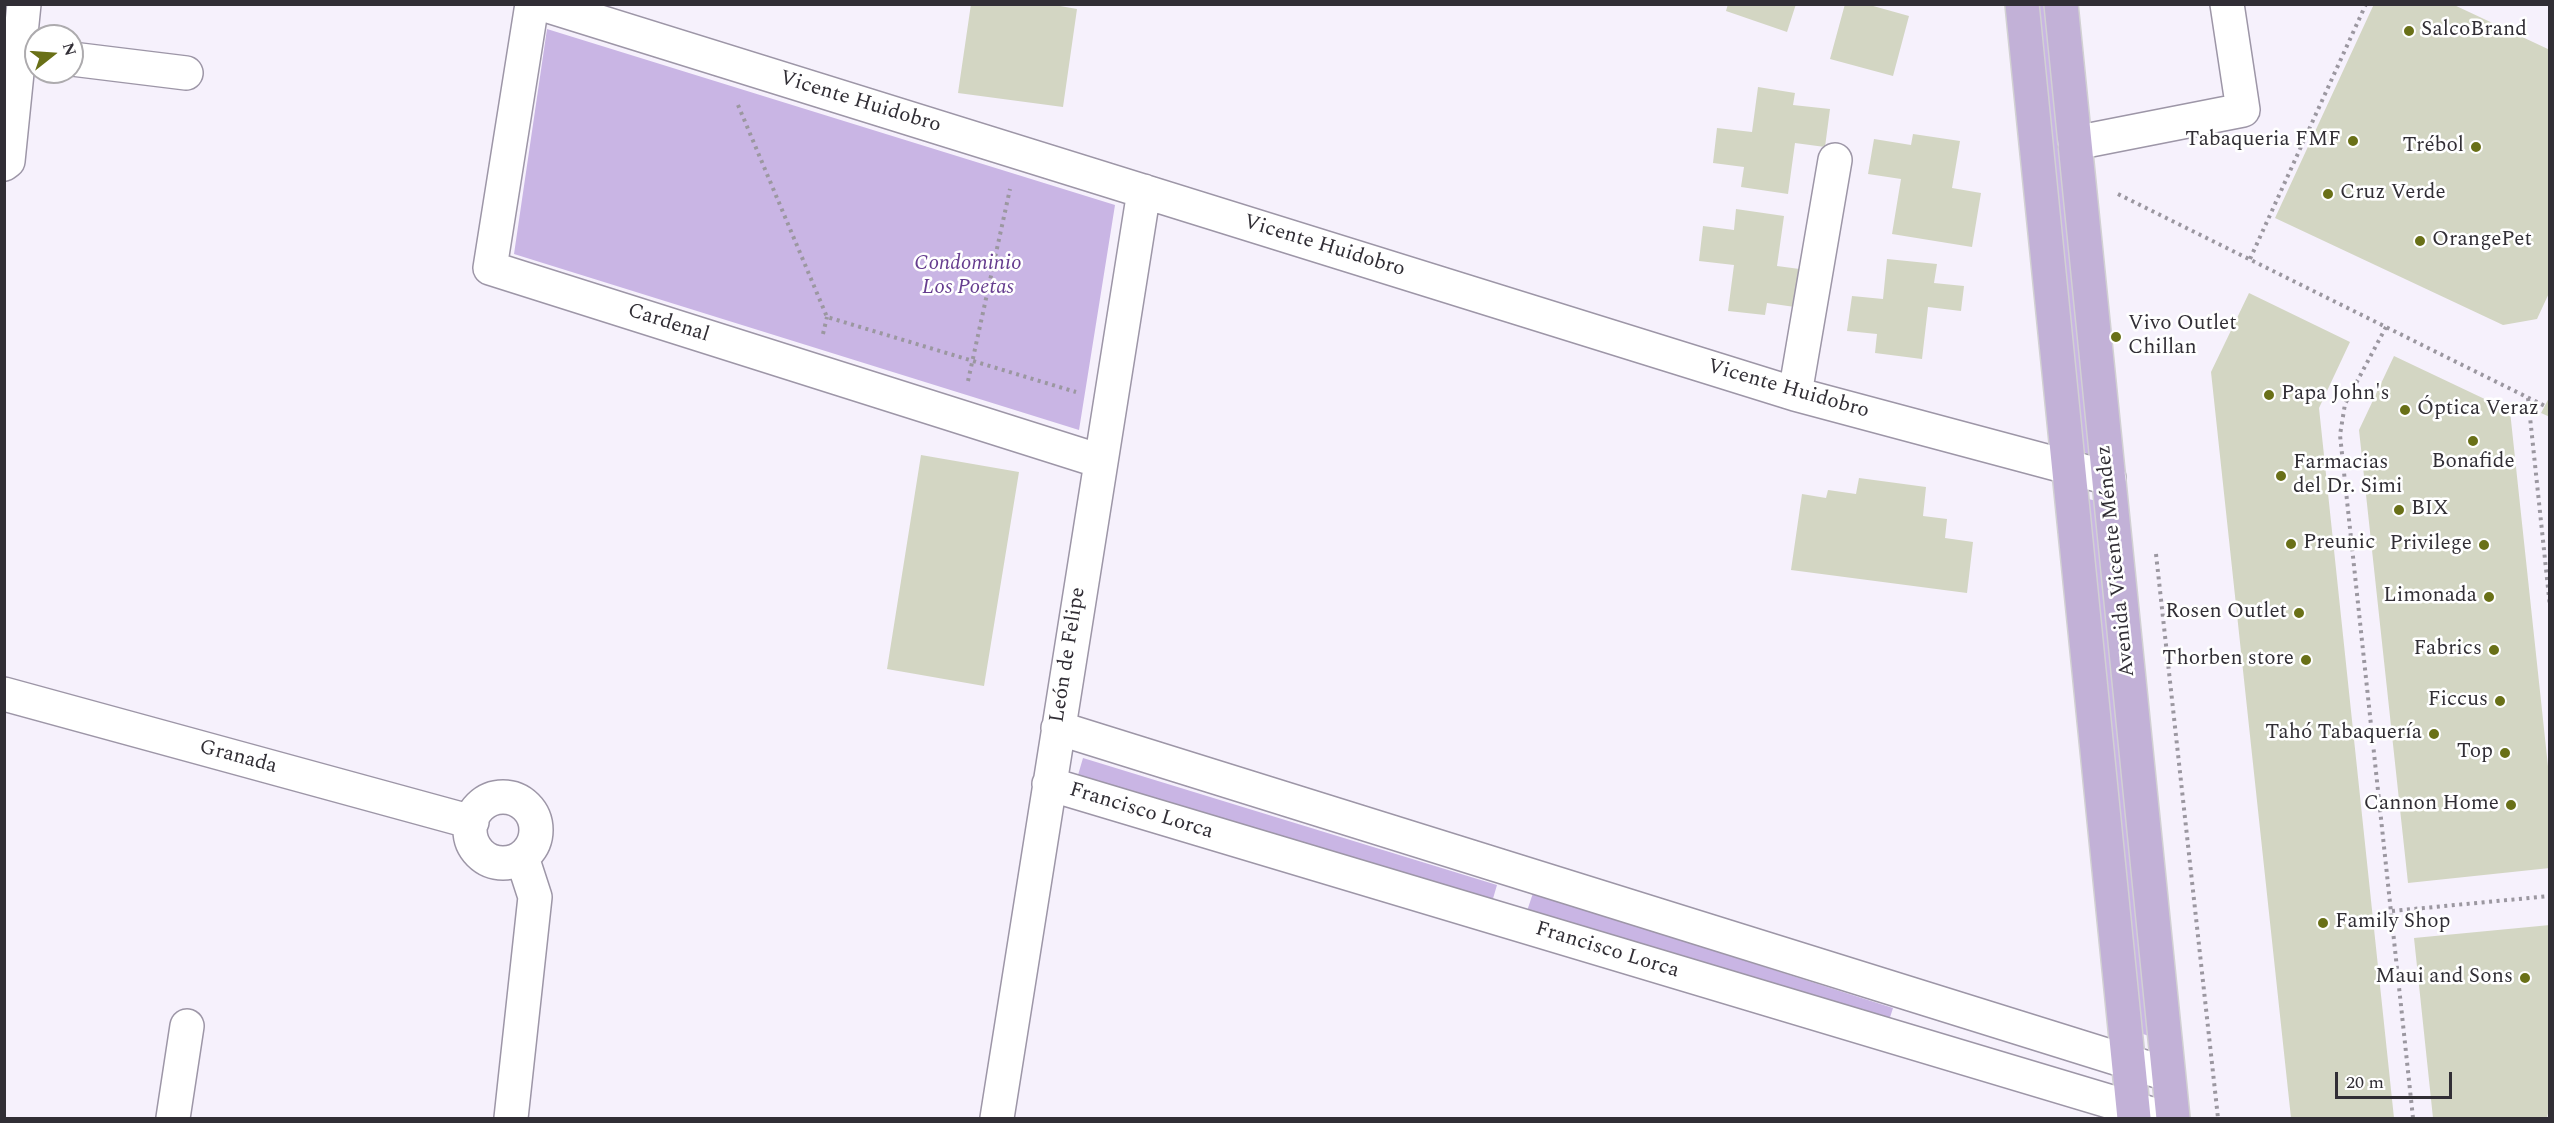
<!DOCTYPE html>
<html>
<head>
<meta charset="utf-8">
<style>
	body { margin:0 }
	#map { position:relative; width:2554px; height:1123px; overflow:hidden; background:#f6f1fc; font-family:Spectral,serif }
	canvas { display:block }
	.frame { position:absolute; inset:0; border:6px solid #312e35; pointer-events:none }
	.north { position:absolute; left:24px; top:24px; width:60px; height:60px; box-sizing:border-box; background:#fff; border:2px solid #adabae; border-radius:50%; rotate:73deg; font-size:16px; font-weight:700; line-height:24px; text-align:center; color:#312e35 }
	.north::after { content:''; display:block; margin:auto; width:21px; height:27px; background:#697017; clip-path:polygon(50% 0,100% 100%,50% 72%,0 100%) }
	.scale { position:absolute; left:2335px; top:1072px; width:117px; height:27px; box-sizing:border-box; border:3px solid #312e35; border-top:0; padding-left:8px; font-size:18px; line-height:21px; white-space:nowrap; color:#312e35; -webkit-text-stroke:4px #fff; paint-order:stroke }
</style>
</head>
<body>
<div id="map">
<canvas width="2554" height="1123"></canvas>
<div class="frame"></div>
<div class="north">N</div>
<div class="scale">20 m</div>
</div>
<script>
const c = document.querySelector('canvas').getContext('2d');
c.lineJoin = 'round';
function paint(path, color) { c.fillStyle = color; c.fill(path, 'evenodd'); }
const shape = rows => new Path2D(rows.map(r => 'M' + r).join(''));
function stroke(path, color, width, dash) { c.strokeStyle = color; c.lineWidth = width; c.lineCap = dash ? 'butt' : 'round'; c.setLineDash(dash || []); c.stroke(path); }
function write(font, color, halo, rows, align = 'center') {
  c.font = font + ' Spectral,serif'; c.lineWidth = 5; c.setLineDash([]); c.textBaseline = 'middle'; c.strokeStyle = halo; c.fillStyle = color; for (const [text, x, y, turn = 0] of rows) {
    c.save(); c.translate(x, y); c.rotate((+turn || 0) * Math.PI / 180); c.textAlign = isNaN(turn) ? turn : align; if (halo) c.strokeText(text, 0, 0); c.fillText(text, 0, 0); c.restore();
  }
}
const green = shape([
	[2036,5,2048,5,2092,455,2080,451],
	[547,29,1115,205,1079,430,514,254],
	[2084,498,2097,501,2149,1036,2137,1032],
	[1083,758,1497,885,1492,902,1078,775],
	[1533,893,1893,1008,1887,1027,1527,911]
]);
const building = shape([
	[971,4,1049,4,1077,9,1063,107,958,93],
	[1728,4,1796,4,1787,32,1726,11],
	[1845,4,1866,4,1909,16,1893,76,1830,59],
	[2374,4,2452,4,2550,50,2550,291,2537,319,2503,325,2275,218],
	[1758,87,1795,93,1793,105,1830,109,1825,147,1795,143,1788,194,1741,187,1744,167,1713,163,1717,128,1752,132],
	[1913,134,1960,141,1952,188,1981,193,1972,247,1892,234,1901,179,1868,174,1874,139,1911,145],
	[1736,209,1784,216,1777,266,1807,270,1802,308,1767,303,1765,315,1728,311,1734,265,1699,261,1703,226,1734,230],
	[1887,259,1937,264,1934,283,1964,286,1961,311,1928,307,1922,359,1875,353,1877,334,1847,331,1852,296,1883,299],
	[2249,293,2350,342,2319,408,2394,1118,2291,1118,2211,372],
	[2394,356,2510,411,2550,785,2550,868,2408,883,2359,430],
	[2550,396,2550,417,2541,413],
	[921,455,1019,472,984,686,887,669],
	[1859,478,1926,487,1923,516,1947,519,1945,538,1973,542,1967,593,1791,570,1802,494,1826,498,1828,490,1856,494],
	[2550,925,2550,1104,2547,1118,2433,1118,2414,938]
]);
const path = shape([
	[738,105,827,317,1076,392],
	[2118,194,2545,406],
	[2250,259,2366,4],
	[2386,327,2345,404,2340,435,2413,1118],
	[823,334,827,317],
	[968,381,1010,189],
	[2528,398,2550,607],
	[2156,554,2218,1118],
	[2392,911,2550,896]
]);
const minor = shape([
	[532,4,490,268,1100,461],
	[542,4,1795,394,2109,478],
	[72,59,186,73],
	[2075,143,2243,110,2227,4],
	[4,164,8,161,24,4],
	[1795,394,1835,160],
	[4,694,472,822],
	[1058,728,2167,1074],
	[1049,784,2165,1118],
	'470 830a33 33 0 1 1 66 0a33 33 0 1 1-66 0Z',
	[173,1118,187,1026],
	[511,1118,535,897,522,857],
	[997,1118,1144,191]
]);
const major = shape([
	[2022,4,2134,1118],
	[2061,4,2173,1118]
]);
const markers = [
	[2409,31,6,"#697017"],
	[2353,141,6,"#697017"],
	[2476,147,6,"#697017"],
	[2328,194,6,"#697017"],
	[2420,241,6,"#697017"],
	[2116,337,6,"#697017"],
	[2269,395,6,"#697017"],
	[2405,410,6,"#697017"],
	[2473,441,6,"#697017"],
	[2281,476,6,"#697017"],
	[2399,510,6,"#697017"],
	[2291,544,6,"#697017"],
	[2484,545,6,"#697017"],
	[2489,597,6,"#697017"],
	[2299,613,6,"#697017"],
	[2494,650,6,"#697017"],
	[2306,660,6,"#697017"],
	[2500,701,6,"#697017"],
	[2434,734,6,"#697017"],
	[2505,753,6,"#697017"],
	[2511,805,6,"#697017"],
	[2323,923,6,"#697017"],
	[2525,978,6,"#697017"]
];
const poiNames = [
	["SalcoBrand",2421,31,"left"],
	["Tabaqueria FMF",2341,141],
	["Trébol",2464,147],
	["Cruz Verde",2340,194,"left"],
	["OrangePet",2432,241,"left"],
	["Vivo Outlet",2128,325,"left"],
	["Chillan",2128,349,"left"],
	["Papa John's",2281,395,"left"],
	["Óptica Veraz",2417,410,"left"],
	["Bonafide",2473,463,"center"],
	["Farmacias",2293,464,"left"],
	["del Dr. Simi",2293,488,"left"],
	["BIX",2411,510,"left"],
	["Preunic",2303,544,"left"],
	["Privilege",2472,545],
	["Limonada",2477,597],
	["Rosen Outlet",2287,613],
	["Fabrics",2482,650],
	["Thorben store",2294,660],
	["Ficcus",2488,701],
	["Tahó Tabaquería",2422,734],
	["Top",2493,753],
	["Cannon Home",2499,805],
	["Family Shop",2335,923,"left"],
	["Maui and Sons",2513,978]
];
const streetNames = [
	["Vicente Huidobro",860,103,17],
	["Vicente Huidobro",1324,247,17],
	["Cardenal",668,324,18],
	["Vicente Huidobro",1788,390,16],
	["Avenida Vicente Méndez",2117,561,-96],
	["León de Felipe",1069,655,-81],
	["Granada",238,758,15],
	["Francisco Lorca",1141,812,17],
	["Francisco Lorca",1607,951,17]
];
const parkNames = [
	["Condominio",968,265],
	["Los Poetas",968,289]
];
paint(green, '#c9b5e4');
paint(building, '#d3d6c3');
stroke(minor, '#9d96a7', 36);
stroke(major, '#d2d1d3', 36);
stroke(path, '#9b97a0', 4, [3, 4.5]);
stroke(minor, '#fff', 33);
stroke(major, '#c2b1d7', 33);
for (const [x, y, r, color] of markers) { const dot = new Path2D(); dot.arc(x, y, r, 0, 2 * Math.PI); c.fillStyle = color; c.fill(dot); stroke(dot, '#fff', 2); }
write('21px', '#312e35', '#fff', poiNames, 'right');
write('21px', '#312e35', '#fff', streetNames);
write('italic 21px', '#653c8e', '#fff', parkNames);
</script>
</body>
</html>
